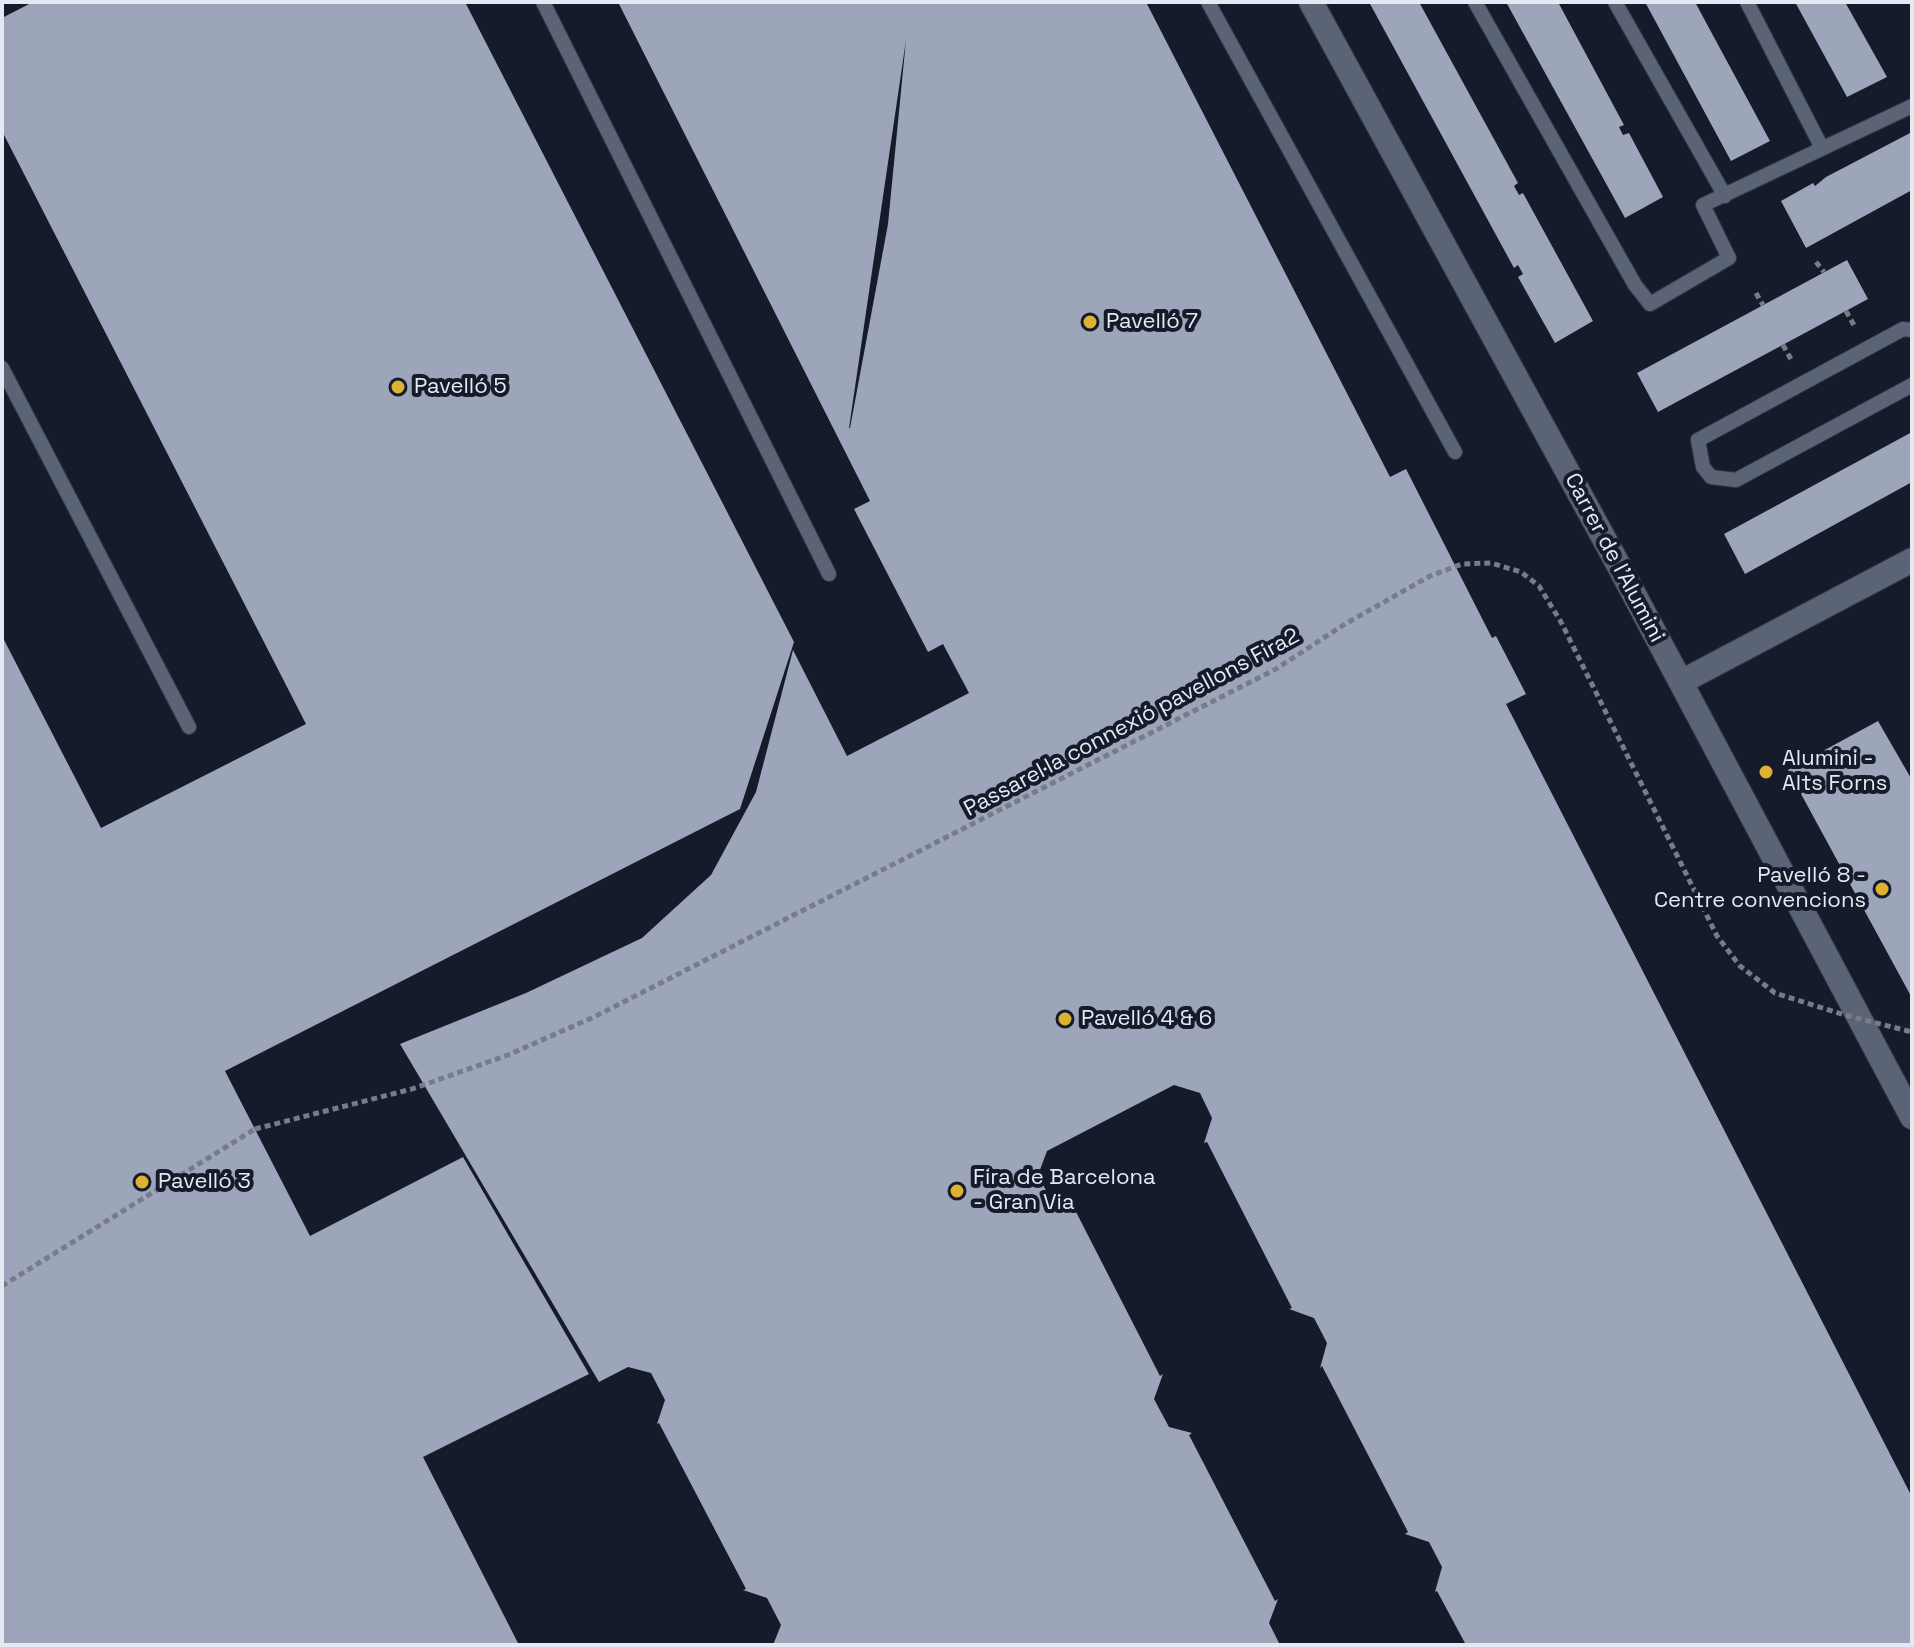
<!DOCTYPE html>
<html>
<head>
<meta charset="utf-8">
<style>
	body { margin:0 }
	#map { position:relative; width:1914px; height:1647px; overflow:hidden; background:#151b2a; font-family:"Space Grotesk",sans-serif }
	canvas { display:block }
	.frame { position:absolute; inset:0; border:4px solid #e4e9f3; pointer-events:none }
</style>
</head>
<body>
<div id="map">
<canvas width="1914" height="1647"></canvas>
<div class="frame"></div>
</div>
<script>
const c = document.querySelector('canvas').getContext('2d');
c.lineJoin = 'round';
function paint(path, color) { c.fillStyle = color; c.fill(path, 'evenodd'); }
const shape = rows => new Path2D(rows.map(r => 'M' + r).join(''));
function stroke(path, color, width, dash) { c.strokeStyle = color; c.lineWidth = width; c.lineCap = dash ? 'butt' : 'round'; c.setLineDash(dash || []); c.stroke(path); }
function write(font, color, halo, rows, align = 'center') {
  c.font = font + ' "Space Grotesk",sans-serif'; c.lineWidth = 8; c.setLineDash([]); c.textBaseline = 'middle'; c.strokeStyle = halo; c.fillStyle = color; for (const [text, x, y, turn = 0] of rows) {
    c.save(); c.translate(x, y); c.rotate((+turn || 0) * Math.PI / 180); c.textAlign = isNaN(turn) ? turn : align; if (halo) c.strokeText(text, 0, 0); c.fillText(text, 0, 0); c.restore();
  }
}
const building = shape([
	[33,2,465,2,794,642,740,809,225,1071,310,1236,463,1157,589,1374,423,1457,519,1645,2,1645,2,636,101,828,306,724,2,131,2,18],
	[618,2,1146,2,1390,477,1406,469,1492,638,1496,636,1526,694,1506,704,1912,1497,1912,1645,1466,1645,1437,1591,1435,1592,1442,1567,1429,1542,1405,1534,1408,1532,1322,1366,1320,1368,1327,1343,1314,1318,1289,1309,1292,1308,1207,1142,1204,1143,1212,1118,1200,1093,1174,1085,1047,1151,1038,1175,1051,1200,1074,1208,1160,1376,1163,1374,1154,1399,1169,1427,1192,1433,1189,1435,1275,1601,1278,1599,1269,1623,1280,1645,773,1645,781,1625,767,1598,743,1590,746,1589,659,1423,657,1424,665,1400,651,1373,628,1367,599,1382,400,1044,526,993,642,938,711,875,756,792,793,650,847,756,969,693,943,644,928,652,854,509,870,501],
	[906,40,888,224,850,428,849,428],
	[1369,2,1419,2,1518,183,1514,186,1519,195,1523,193,1593,321,1555,343,1518,277,1523,274,1518,265,1514,268],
	[1506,2,1558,2,1624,125,1619,127,1623,135,1629,133,1663,197,1625,218],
	[1645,2,1695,2,1770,141,1731,161],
	[1795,2,1845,2,1887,77,1847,97],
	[1912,132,1912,190,1806,248,1781,201,1813,183,1815,186,1826,177],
	[1847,260,1868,299,1658,412,1637,373],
	[1912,432,1912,482,1745,574,1724,534],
	[1878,721,1912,780,1912,998,1788,770]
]);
const path = shape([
	[1816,262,1824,272],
	[1756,293,1763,305],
	[1846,311,1855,327],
	[1783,345,1792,361],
	[2,1286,255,1129]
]);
const lane = shape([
	[543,2,829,574],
	[1208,2,1455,452],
	[1475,2,1635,285,1650,304,1729,258,1703,205,1912,106],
	[1615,2,1725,196],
	[1747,2,1822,148],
	[1912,330,1903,329,1698,440,1703,467,1711,477,1736,480,1912,385],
	[2,368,189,727]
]);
const street = shape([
	[1311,2,1619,566,1912,1117],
	[1681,682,1912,560]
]);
const pathBridge = shape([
	[255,1129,412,1089,508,1055,594,1017,1276,669,1345,624,1430,576,1462,564,1491,563,1521,572,1539,586,1561,622,1717,936,1740,966,1775,993,1845,1015,1912,1032]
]);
const markers = [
	[1090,322,8,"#deb133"],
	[398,387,8,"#deb133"],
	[1766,772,8,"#deb133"],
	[1882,889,8,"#deb133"],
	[1065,1019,8,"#deb133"],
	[142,1182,8,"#deb133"],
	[957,1191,8,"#deb133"]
];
const poiNames = [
	["Pavelló 7",1106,322],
	["Pavelló 5",414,387],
	["Alumini -",1782,759],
	["Alts Forns",1782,784],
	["Pavelló 8 -",1866,876,"right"],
	["Centre convencions",1866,901,"right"],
	["Pavelló 4 & 6",1081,1019],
	["Fira de Barcelona",973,1178],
	["- Gran Via",973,1203],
	["Pavelló 3",158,1182]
];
const streetNames = [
	["Carrer de l'Alumini",1614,558,62],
	["Passarel·la connexió pavellons Fira2",1132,723,-28]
];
paint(building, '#9ca5b9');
stroke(lane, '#343844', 16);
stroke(street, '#343844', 26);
stroke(path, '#767c89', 5, [6, 4]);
stroke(lane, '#5b6376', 14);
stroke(street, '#5b6376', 24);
stroke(pathBridge, '#767c89', 5, [6, 4]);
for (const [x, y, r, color] of markers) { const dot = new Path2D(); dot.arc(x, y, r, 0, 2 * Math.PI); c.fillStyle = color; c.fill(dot); stroke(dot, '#151b2a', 3); }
write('22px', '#e4e9f3', '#151b2a', poiNames, 'left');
write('22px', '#e4e9f3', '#151b2a', streetNames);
</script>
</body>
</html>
